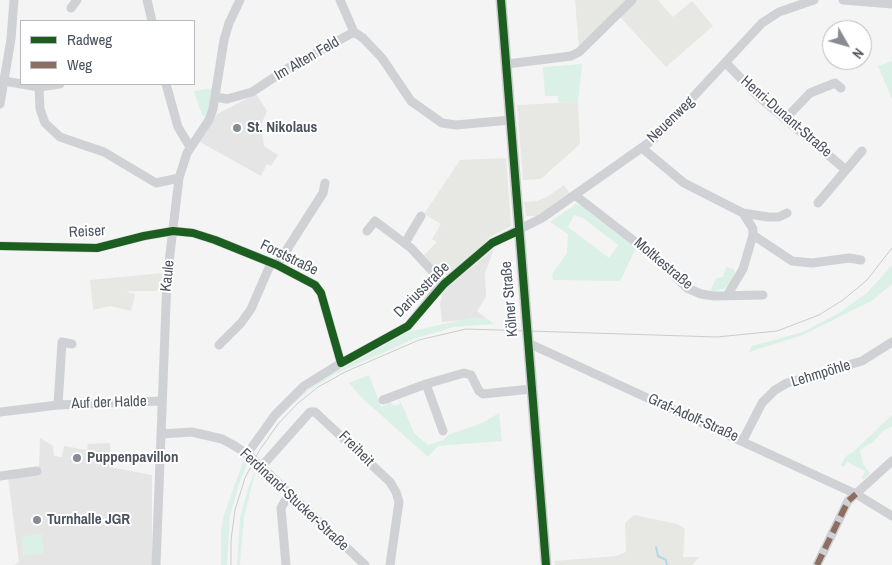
<!DOCTYPE html>
<html>
<head>
<meta charset="utf-8">
<style>
	body { margin:0 }
	#map { position:relative; width:892px; height:565px; overflow:hidden; background:#f4f4f4; font-family:"Archivo Narrow",sans-serif }
	canvas { display:block }
	.legend { position:absolute; left:20px; top:20px; width:175px; height:65px; box-sizing:border-box; background:#fff; border:1px solid #b7babf; margin:0; padding:6px 9px; list-style:none; font-size:15px; color:#4c535f }
	.legend li { display:flex; align-items:center; gap:10px; height:25px }
	.legend b { width:25px; border:1px solid #b7babf }
	.north { position:absolute; left:822px; top:20px; width:50px; height:50px; box-sizing:border-box; background:#fff; border:1px solid #b7babf; border-radius:50%; rotate:128deg; font-size:14px; font-weight:700; line-height:20px; text-align:center; color:#4c535f }
	.north::after { content:''; display:block; margin:auto; width:18px; height:22px; background:#878b93; clip-path:polygon(50% 0,100% 100%,50% 72%,0 100%) }
</style>
</head>
<body>
<div id="map">
<canvas width="892" height="565"></canvas>
<ul class="legend">
<li><b style="height:6px;background:#1b5e20"></b>Radweg</li>
<li><b style="height:6px;background:#8d6e63"></b>Weg</li>
</ul>
<div class="north">N</div>
</div>
<script>
const c = document.querySelector('canvas').getContext('2d');
c.lineJoin = 'round';
function paint(path, color) { c.fillStyle = color; c.fill(path, 'evenodd'); }
const shape = rows => new Path2D(rows.map(r => 'M' + r).join(''));
function stroke(path, color, width, dash) { c.strokeStyle = color; c.lineWidth = width; c.lineCap = dash ? 'butt' : 'round'; c.setLineDash(dash || []); c.stroke(path); }
function write(font, color, halo, rows, align = 'center') {
  c.font = font + ' "Archivo Narrow",sans-serif'; c.lineWidth = 4; c.setLineDash([]); c.textBaseline = 'middle'; c.strokeStyle = halo; c.fillStyle = color; for (const [text, x, y, turn = 0] of rows) {
    c.save(); c.translate(x, y); c.rotate((+turn || 0) * Math.PI / 180); c.textAlign = isNaN(turn) ? turn : align; if (halo) c.strokeText(text, 0, 0); c.fillText(text, 0, 0); c.restore();
  }
}
const commercial = shape([
	[575,0,626,0,579,46],
	[637,0,658,0,673,17,692,1,713,26,666,67,620,17],
	[578,102,580,144,541,179,523,180,517,105],
	[506,158,511,226,490,237,477,251,449,274,442,277,424,255,437,242,432,239,441,224,424,214,460,160],
	[564,185,570,194,540,216,526,216,524,202,537,201,547,197],
	[163,273,162,291,128,291,127,292,135,294,131,311,110,306,93,310,90,280],
	[634,515,677,524,685,529,683,557,700,557,692,565,555,565,554,561,616,556,626,552,625,523]
]);
const education = shape([
	[256,94,267,111,261,125,264,146,278,155,271,166,267,164,261,176,200,142,217,114],
	[494,249,485,273,486,297,477,311,486,318,442,322,440,304,443,291],
	[40,438,53,446,54,456,62,457,64,446,87,450,88,444,110,443,110,467,152,475,152,565,14,565,19,562,8,477,39,470]
]);
const green = shape([
	[892,61,892,99,878,66],
	[582,64,578,102,558,103,558,96,545,96,543,67],
	[213,88,212,97,206,117,202,115,194,91],
	[576,204,582,206,636,248,620,281,553,280,552,274,567,253,568,234,550,222],
	[574,215,583,218,618,245,609,258,568,227],
	[892,265,892,284,873,300,803,335,749,352,752,346,803,332,839,313,868,292],
	[726,267,734,269,735,274,732,281,724,289,710,292,716,278,723,277],
	[470,318,486,318,494,324,454,327,416,338,333,375,308,391,285,411,301,395,320,381,408,332],
	[369,375,381,407,387,405,386,402,390,402,394,406,400,404,399,398,414,433,428,445,443,440,448,435,482,423,499,413,502,441,438,446,428,457,361,397,349,383],
	[892,415,892,426,882,432,871,444,870,443,860,450,863,464,870,473,864,479,862,478,865,471,847,462,844,467,841,465,846,456,853,452],
	[244,459,248,462,239,484,230,516,227,565,221,565,221,531,224,515],
	[256,469,244,517,240,565,237,565,240,518,248,488],
	[42,534,44,553,23,556,22,536]
]);
const stream = shape([
	[656,547,658,556,666,560,667,565]
]);
const minor = shape([
	[147,0,152,21],
	[340,0,354,32],
	[843,0,892,4],
	[71,8,77,0],
	[726,63,758,96,846,170],
	[507,64,571,56,579,52,632,0],
	[4,81,39,87,60,84],
	[166,84,178,127,190,147],
	[39,87,40,109,45,123,60,137,104,152,156,183,179,178],
	[216,97,227,99,252,92,290,67,354,32,363,38,382,58,411,101,442,123,456,125,510,120],
	[0,104,11,39,14,0],
	[785,119,810,93,835,83,841,88],
	[642,148,684,183,743,213,753,229,753,235,792,261,812,263,849,258,861,260],
	[576,196,655,257,687,288,701,294,713,296,763,295],
	[818,203,862,151],
	[743,213,768,217,779,217,787,213],
	[367,231,375,221,411,248,444,284],
	[405,243,421,216],
	[0,246,97,248,144,236,173,231,193,233,215,240,277,265,315,285,321,293,341,363],
	[277,265,323,193,325,183],
	[728,294,743,269,753,235],
	[528,343,856,494,892,516],
	[219,345,241,323,251,309,271,263],
	[383,400,426,384],
	[58,405,62,342,72,344],
	[0,412,58,405,161,401],
	[443,431,426,384,464,373,471,375,479,391,483,394,531,389],
	[161,434,192,432,222,439,235,446,250,456,365,565],
	[743,440,762,403,775,390,787,383,862,361,892,342],
	[247,454,275,415,304,386,341,363,408,326,436,291,492,243,542,218,654,139,762,23,779,12,814,0],
	[261,467,310,412,315,412,390,482,396,492,399,502,390,565],
	[0,476,37,471],
	[156,565,167,279,179,178,187,153,209,120,213,109,224,40,229,23,240,0],
	[286,565,281,508,289,494],
	[817,565,848,501,892,461]
]);
const major = shape([
	[501,0,546,565]
]);
const tram = shape([
	[231,565,231,540,235,510,245,478,259,451,278,424,298,403,318,387,345,372,419,340,466,329,717,337,777,331,819,315,843,300,867,280,892,248]
]);
const quiet = shape([
	[817,565,848,501,856,494]
]);
const cycleway = shape([
	[501,0,546,565],
	[0,246,97,248,144,236,173,231,193,233,215,240,277,265,315,285,321,293,341,363,408,326,444,284,492,243,518,231]
]);
const markers = [
	[237,128,5,"#878b93"],
	[77,458,5,"#878b93"],
	[37,520,5,"#878b93"]
];
const streetNames = [
	["Im Alten Feld",307,59,-30],
	["Henri-Dunant-Straße",786,117,41],
	["Neuenweg",671,120,-44],
	["Reiser",87,232,-3],
	["Forststraße",289,258,26],
	["Moltkestraße",663,264,40],
	["Kaule",168,276,-84],
	["Dariusstraße",422,290,-45],
	["Kölner Straße",510,299,-95],
	["Lehmpöhle",821,374,-17],
	["Auf der Halde",109,403,-2],
	["Graf-Adolf-Straße",693,418,24],
	["Freiheit",356,449,45],
	["Ferdinand-Stucker-Straße",294,500,43]
];
const poiNames = [
	["St. Nikolaus",247,128],
	["Puppenpavillon",87,458],
	["Turnhalle JGR",47,520]
];
paint(commercial, '#e7e7e3');
paint(education, '#e6e5e5');
paint(green, '#dbf0e6');
stroke(stream, '#b4d7ea', 2);
stroke(minor, '#cfd1d4', 9);
stroke(major, '#ccced0', 11);
stroke(tram, '#cacbcd', 1);
stroke(quiet, '#8d6e63', 6, [12, 6]);
stroke(cycleway, '#1b5e20', 8);
for (const [x, y, r, color] of markers) { const dot = new Path2D(); dot.arc(x, y, r, 0, 2 * Math.PI); c.fillStyle = color; c.fill(dot); stroke(dot, '#fff', 2); }
write('15px', '#4c535f', '#fff', streetNames);
write('bold 15px', '#4c535f', '#fff', poiNames, 'left');
</script>
</body>
</html>
